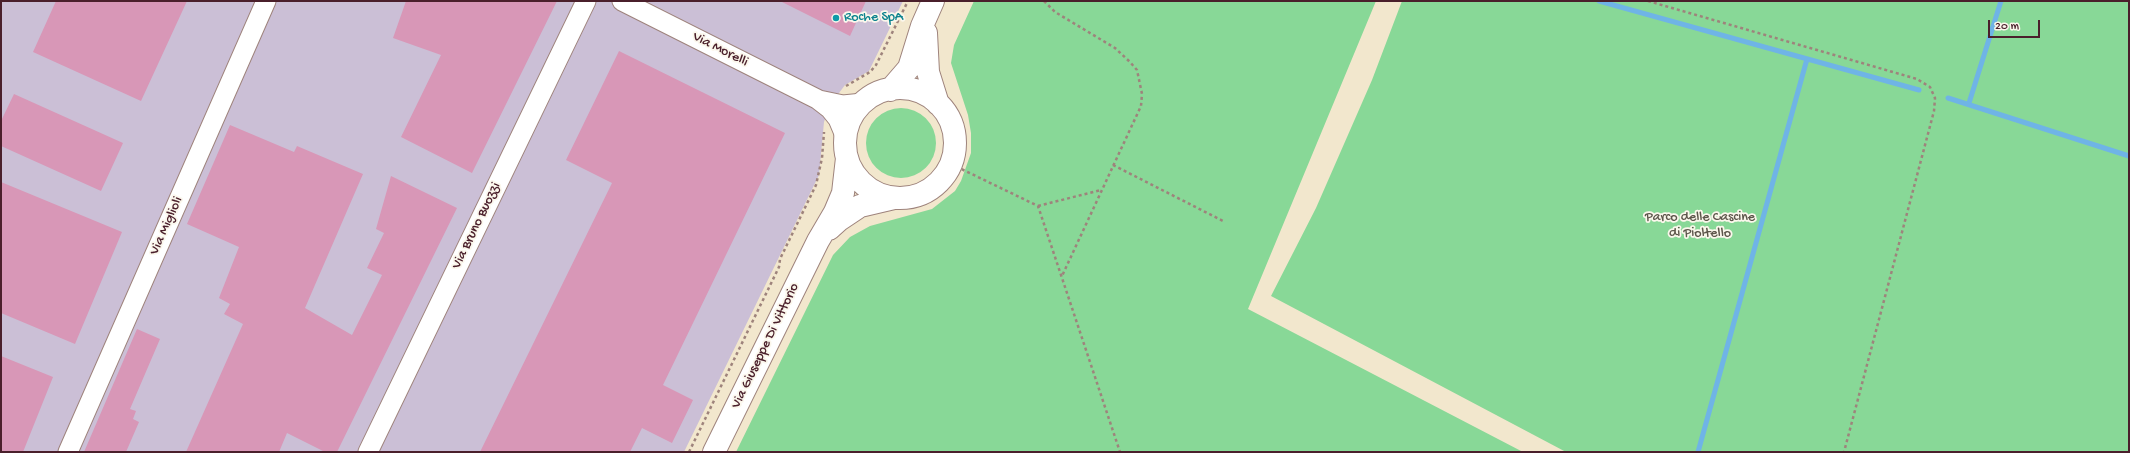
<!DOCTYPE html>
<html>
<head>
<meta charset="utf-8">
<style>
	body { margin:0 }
	#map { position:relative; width:2130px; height:453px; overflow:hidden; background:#f2e7cd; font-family:"Gochi Hand",sans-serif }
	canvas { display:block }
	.frame { position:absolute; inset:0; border:2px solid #4a1f2b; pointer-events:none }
	.scale { position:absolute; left:1988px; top:20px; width:52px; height:18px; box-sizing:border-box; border:2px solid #4a1f2b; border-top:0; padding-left:5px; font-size:12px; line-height:14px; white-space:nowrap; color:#4a1f2b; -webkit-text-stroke:3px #fbf7ec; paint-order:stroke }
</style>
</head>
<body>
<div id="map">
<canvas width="2130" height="453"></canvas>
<div class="frame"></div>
<div class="scale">20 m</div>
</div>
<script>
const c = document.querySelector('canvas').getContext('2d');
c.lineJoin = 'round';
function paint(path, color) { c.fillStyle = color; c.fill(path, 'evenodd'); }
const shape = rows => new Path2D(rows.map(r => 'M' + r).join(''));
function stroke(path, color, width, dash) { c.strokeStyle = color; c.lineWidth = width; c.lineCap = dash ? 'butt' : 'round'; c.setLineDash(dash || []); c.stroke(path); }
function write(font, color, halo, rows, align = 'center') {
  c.font = font + ' "Gochi Hand",sans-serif'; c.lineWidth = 3.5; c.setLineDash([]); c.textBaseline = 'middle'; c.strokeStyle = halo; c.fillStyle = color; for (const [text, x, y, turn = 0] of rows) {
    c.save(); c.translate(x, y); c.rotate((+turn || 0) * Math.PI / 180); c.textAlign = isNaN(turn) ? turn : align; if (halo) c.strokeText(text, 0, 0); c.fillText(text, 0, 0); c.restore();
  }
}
const industrial = shape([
	[2,1,903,1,869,71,845,85,830,105,824,122,819,175,684,452,1,452]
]);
const green = shape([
	[974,1,1376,1,1248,309,1523,452,736,452,833,255,850,237,870,226,932,209,955,191,961,181,971,153,971,133,968,115,951,63,954,45],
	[1402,1,2129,1,2129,452,1566,452,1271,296,1316,208,1372,80],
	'866 143a35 35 0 1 1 70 0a35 35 0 1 1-70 0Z'
]);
const stream = shape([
	[1599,1,1919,90],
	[1948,98,2129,156],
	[1969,103,2001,1],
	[1698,452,1807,59]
]);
const building = shape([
	[56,1,187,1,141,101,33,52],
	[406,1,557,1,472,173,401,137,441,55,393,38],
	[780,1,866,1,850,36],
	[619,51,785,133,663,385,693,400,672,443,642,428,630,452,480,452,612,183,566,160],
	[14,94,123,143,101,191,1,146,1,121],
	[230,125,294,152,297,146,363,174,305,308,352,335,382,275,367,268,384,233,376,229,391,176,457,208,337,452,325,452,287,433,279,452,186,452,243,324,224,314,230,304,219,298,239,247,187,224],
	[1,182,122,232,75,344,1,313],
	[137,329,160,339,130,409,136,411,133,419,139,422,126,452,84,452],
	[1,356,53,377,23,452,1,452]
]);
const path = shape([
	[1044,1,1055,12,1115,48,1130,62,1137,70,1142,94,1141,106,1062,276],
	[1648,1,1917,79,1930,87,1935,98,1934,111,1844,452],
	[846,86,870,72,876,65,908,1],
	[951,164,1038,206,1120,452],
	[1113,165,1225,222],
	[1038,206,1101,190],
	[689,452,779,267,780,259,816,185,822,158,824,132]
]);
const minor = shape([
	[622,1,817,99,830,109,838,119,846,138],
	[819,100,843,105,863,103],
	[68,452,266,1],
	[368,452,586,1]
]);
const major = shape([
	[926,33,928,72,938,104],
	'845 143a55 55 0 1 1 110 0a55 55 0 1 1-110 0Z',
	[890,90,909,68,922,26,933,1],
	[829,229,839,220,860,206,894,198],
	[714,452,818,241,835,212,843,193,847,158]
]);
const markers = [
	[836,18,4,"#0f9aa8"]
];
const cultureNames = [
	["Roche SpA",844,18]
];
const streetNames = [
	["Via Morelli",720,50,27],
	["Via Miglioli",167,226,-66],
	["Via Bruno Buozzi",477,226,-64],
	["Via Giuseppe Di Vittorio",766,346,-64]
];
const parkNames = [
	["Parco delle Cascine",1700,218],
	["di Pioltello",1700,234]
];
paint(industrial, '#cbbfd6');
paint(green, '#88d897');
stroke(stream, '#6fb4e6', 5);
paint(building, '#d897b7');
stroke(minor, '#9e837c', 21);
stroke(major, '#9e837c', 24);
stroke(path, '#9e837c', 2.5, [3, 3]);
stroke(minor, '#fff', 19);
stroke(major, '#fff', 22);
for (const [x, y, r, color] of markers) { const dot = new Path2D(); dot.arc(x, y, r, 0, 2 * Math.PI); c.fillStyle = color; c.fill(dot); stroke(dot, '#fbf7ec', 1.5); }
write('14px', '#0d838f', '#fbf7ec', cultureNames, 'left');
write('14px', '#4a1f2b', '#fbf7ec', streetNames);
write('14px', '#5d564b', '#fbf7ec', parkNames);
</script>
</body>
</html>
